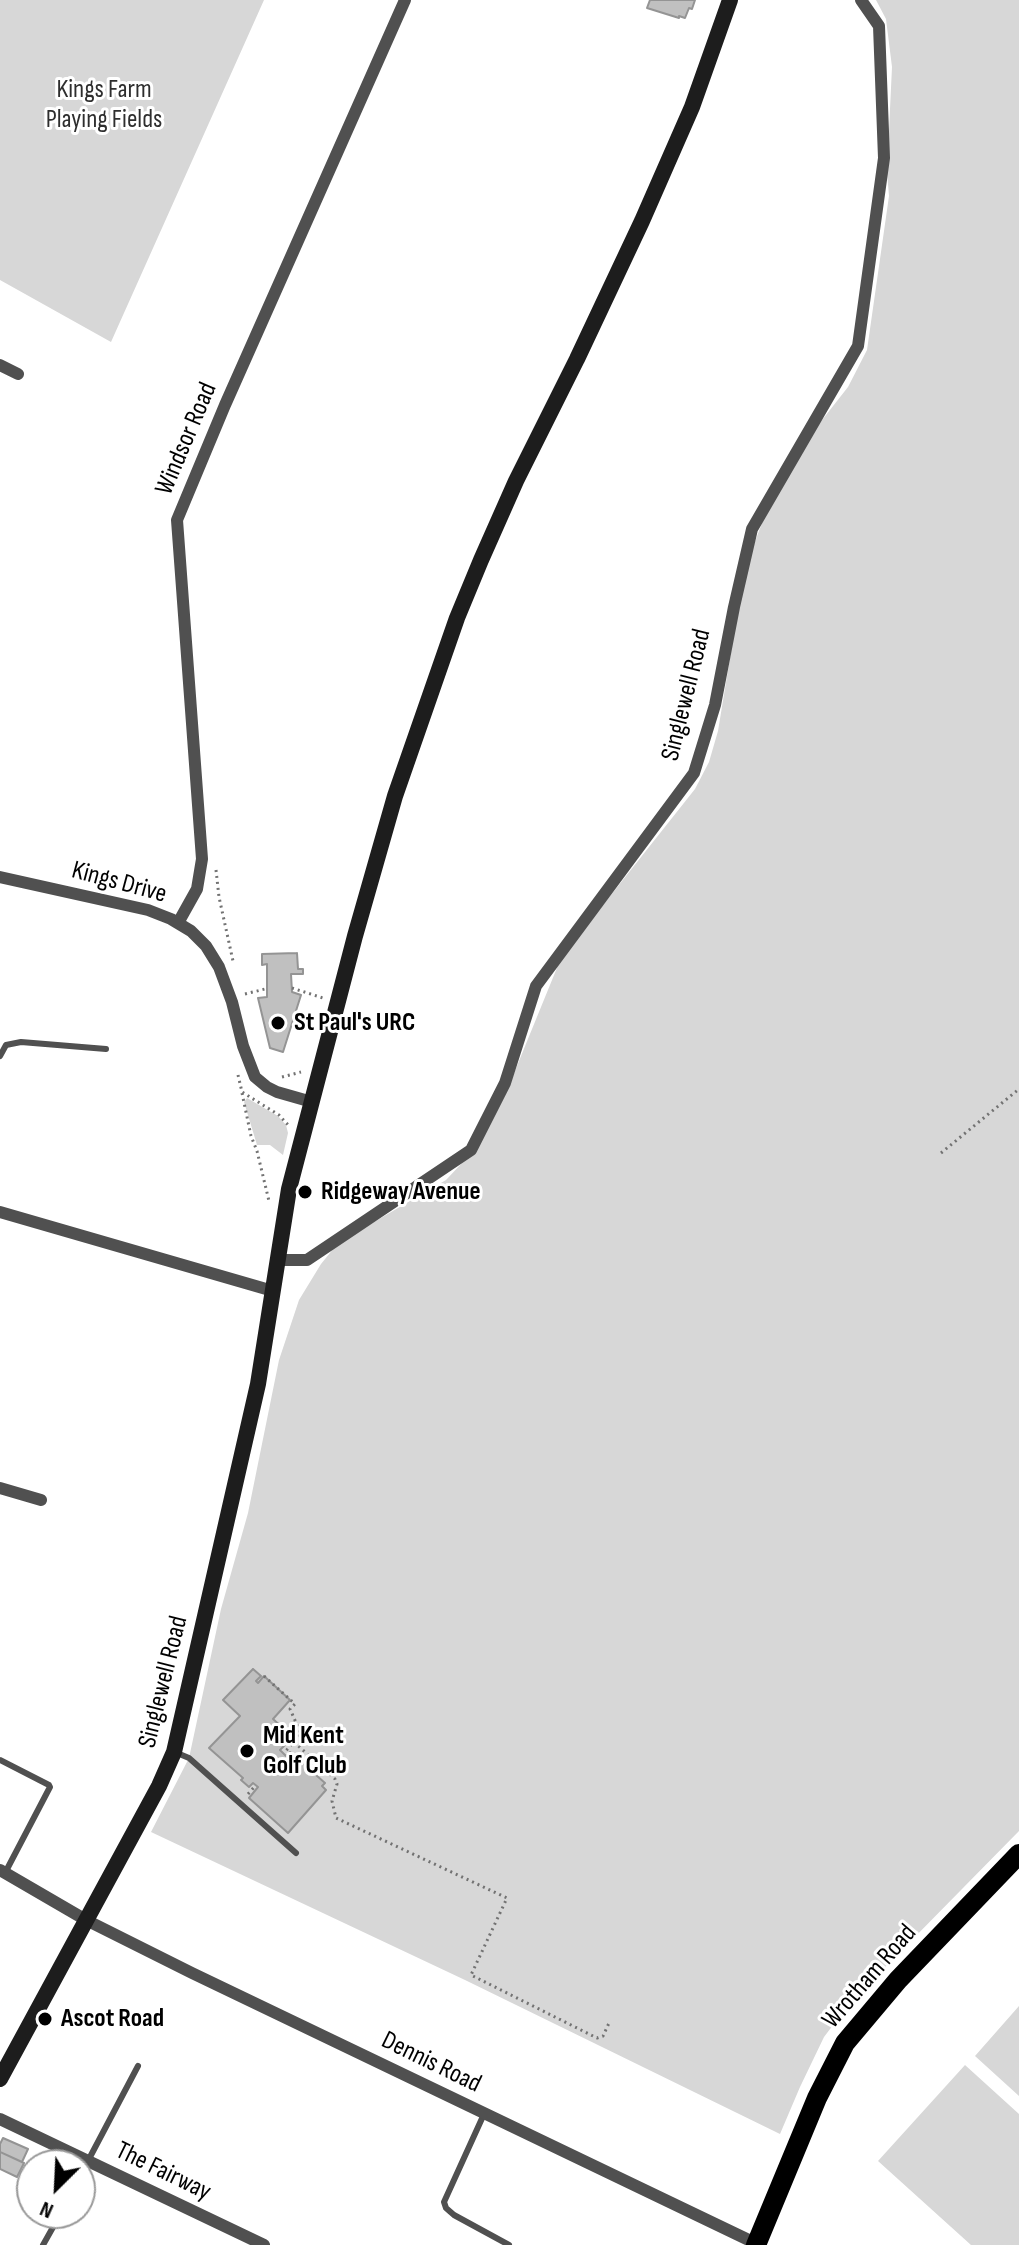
<!DOCTYPE html>
<html>
<head>
<meta charset="utf-8">
<style>
	body { margin:0 }
	#map { position:relative; width:1019px; height:2245px; overflow:hidden; background:#fff; font-family:"Sofia Sans Condensed",sans-serif }
	canvas { display:block }
	.north { position:absolute; left:16px; top:2149px; width:80px; height:80px; box-sizing:border-box; background:#fff; border:2px solid #999; border-radius:50%; rotate:204deg; font-size:22px; font-weight:700; line-height:32px; text-align:center; color:#000 }
	.north::after { content:''; display:block; margin:auto; width:28px; height:36px; background:#000; clip-path:polygon(50% 0,100% 100%,50% 72%,0 100%) }
</style>
</head>
<body>
<div id="map">
<canvas width="1019" height="2245"></canvas>
<div class="north">N</div>
</div>
<script>
const c = document.querySelector('canvas').getContext('2d');
c.lineJoin = 'round';
function paint(path, color) { c.fillStyle = color; c.fill(path, 'evenodd'); }
const shape = rows => new Path2D(rows.map(r => 'M' + r).join(''));
function stroke(path, color, width, dash) { c.strokeStyle = color; c.lineWidth = width; c.lineCap = dash ? 'butt' : 'round'; c.setLineDash(dash || []); c.stroke(path); }
function write(font, color, halo, rows, align = 'center') {
  c.font = font + ' "Sofia Sans Condensed",sans-serif'; c.lineWidth = 6; c.setLineDash([]); c.textBaseline = 'middle'; c.strokeStyle = halo; c.fillStyle = color; for (const [text, x, y, turn = 0] of rows) {
    c.save(); c.translate(x, y); c.rotate((+turn || 0) * Math.PI / 180); c.textAlign = isNaN(turn) ? turn : align; if (halo) c.strokeText(text, 0, 0); c.fillText(text, 0, 0); c.restore();
  }
}
const green = shape([
	[0,0,264,0,111,342,0,280],
	[876,0,1019,0,1019,1831,849,2004,824,2037,800,2087,780,2134,465,1980,151,1832,189,1758,221,1609,248,1513,279,1360,299,1300,321,1264,338,1243,446,1180,478,1146,510,1083,561,958,695,789,709,762,718,731,740,597,754,544,767,510,815,429,848,387,867,350,889,196,887,172,892,67,886,19],
	[247,1098,278,1116,286,1125,288,1133,283,1155,270,1145,257,1145,244,1102],
	[1019,2006,1019,2096,975,2056],
	[965,2065,1019,2114,1019,2245,971,2245,878,2161]
]);
const building = shape([
	[650,0,695,0,692,9,689,8,685,18,679,16,679,18,647,8,650,0],
	[297,953,298,969,303,969,303,974,291,974,292,992,301,995,283,1052,270,1048,258,998,267,997,267,964,262,965,262,954,297,953],
	[253,1669,261,1676,256,1681,258,1683,264,1676,290,1700,273,1719,293,1737,280,1750,286,1756,290,1752,325,1783,322,1786,326,1790,288,1833,249,1798,258,1787,253,1783,249,1787,241,1780,243,1778,209,1748,240,1716,223,1700,253,1669],
	[3,2138,28,2149,22,2162,0,2152,0,2144,3,2138],
	[0,2152,24,2163,17,2177,0,2169,0,2152]
]);
const path = shape([
	[216,870,219,897,233,961],
	[292,988,323,998],
	[245,994,265,989],
	[238,1075,242,1092,279,1115,289,1126],
	[282,1077,301,1072],
	[242,1093,251,1136,257,1151,269,1201],
	[941,1153,1019,1089],
	[264,1676,295,1704,290,1709,301,1734,284,1753],
	[294,1742,335,1779,337,1784,332,1801,336,1818,507,1898,471,1975,597,2038,603,2036,609,2023],
	[248,1794,256,1785]
]);
const lane = shape([
	[0,1056,6,1045,21,1042,106,1049],
	[177,1753,189,1758,296,1853],
	[0,1760,49,1785,50,1787,5,1873],
	[484,2114,444,2202,446,2208,454,2215,509,2245],
	[80,2176,138,2066],
	[43,2245,61,2213]
]);
const street = shape([
	[0,365,18,374],
	[0,877,148,910,171,919,191,931,206,946,219,967,232,1002,243,1046,255,1077,267,1087,277,1092,312,1102],
	[178,923,197,889,202,859,177,520,225,405,405,0],
	[0,1212,273,1291],
	[278,1260,307,1260,471,1150,505,1083,536,986,694,773,715,705,734,607,752,529,858,346,884,158,879,26,861,0],
	[0,1488,41,1500],
	[0,1870,86,1920,192,1973,757,2244],
	[0,2119,264,2245]
]);
const secondary = shape([
	[0,2079,159,1786,174,1752,258,1384,289,1189,355,936,395,796,457,618,481,560,516,481,577,359,642,221,692,107,730,0]
]);
const primary = shape([
	[756,2245,817,2098,845,2043,898,1980,1019,1854]
]);
const markers = [
	[278,1023,8,"#000"],
	[305,1192,8,"#000"],
	[247,1751,8,"#000"],
	[45,2019,8,"#000"]
];
const parkNames = [
	["Kings Farm",104,90],
	["Playing Fields",104,120]
];
const streetNames = [
	["Windsor Road",187,439,-67],
	["Singlewell Road",687,695,-76],
	["Kings Drive",119,883,15],
	["Singlewell Road",164,1682,-76],
	["Wrotham Road",870,1977,-49],
	["Dennis Road",431,2063,26],
	["The Fairway",163,2172,26]
];
const poiNames = [
	["St Paul's URC",294,1023],
	["Ridgeway Avenue",321,1192],
	["Mid Kent",263,1736],
	["Golf Club",263,1766],
	["Ascot Road",61,2019]
];
paint(green, '#d7d7d7');
paint(building, '#c0c0c0');
stroke(building, '#949494', 2);
stroke(path, '#727272', 3, [2, 4]);
stroke(lane, '#505050', 6);
stroke(street, '#505050', 12);
stroke(secondary, '#1d1d1d', 16);
stroke(primary, '#000', 20);
for (const [x, y, r, color] of markers) { const dot = new Path2D(); dot.arc(x, y, r, 0, 2 * Math.PI); c.fillStyle = color; c.fill(dot); stroke(dot, '#fff', 3); }
write('26px', '#2e2e2e', '#fff', parkNames);
write('26px', '#000', '#fff', streetNames);
write('bold 26px', '#000', '#fff', poiNames, 'left');
</script>
</body>
</html>
